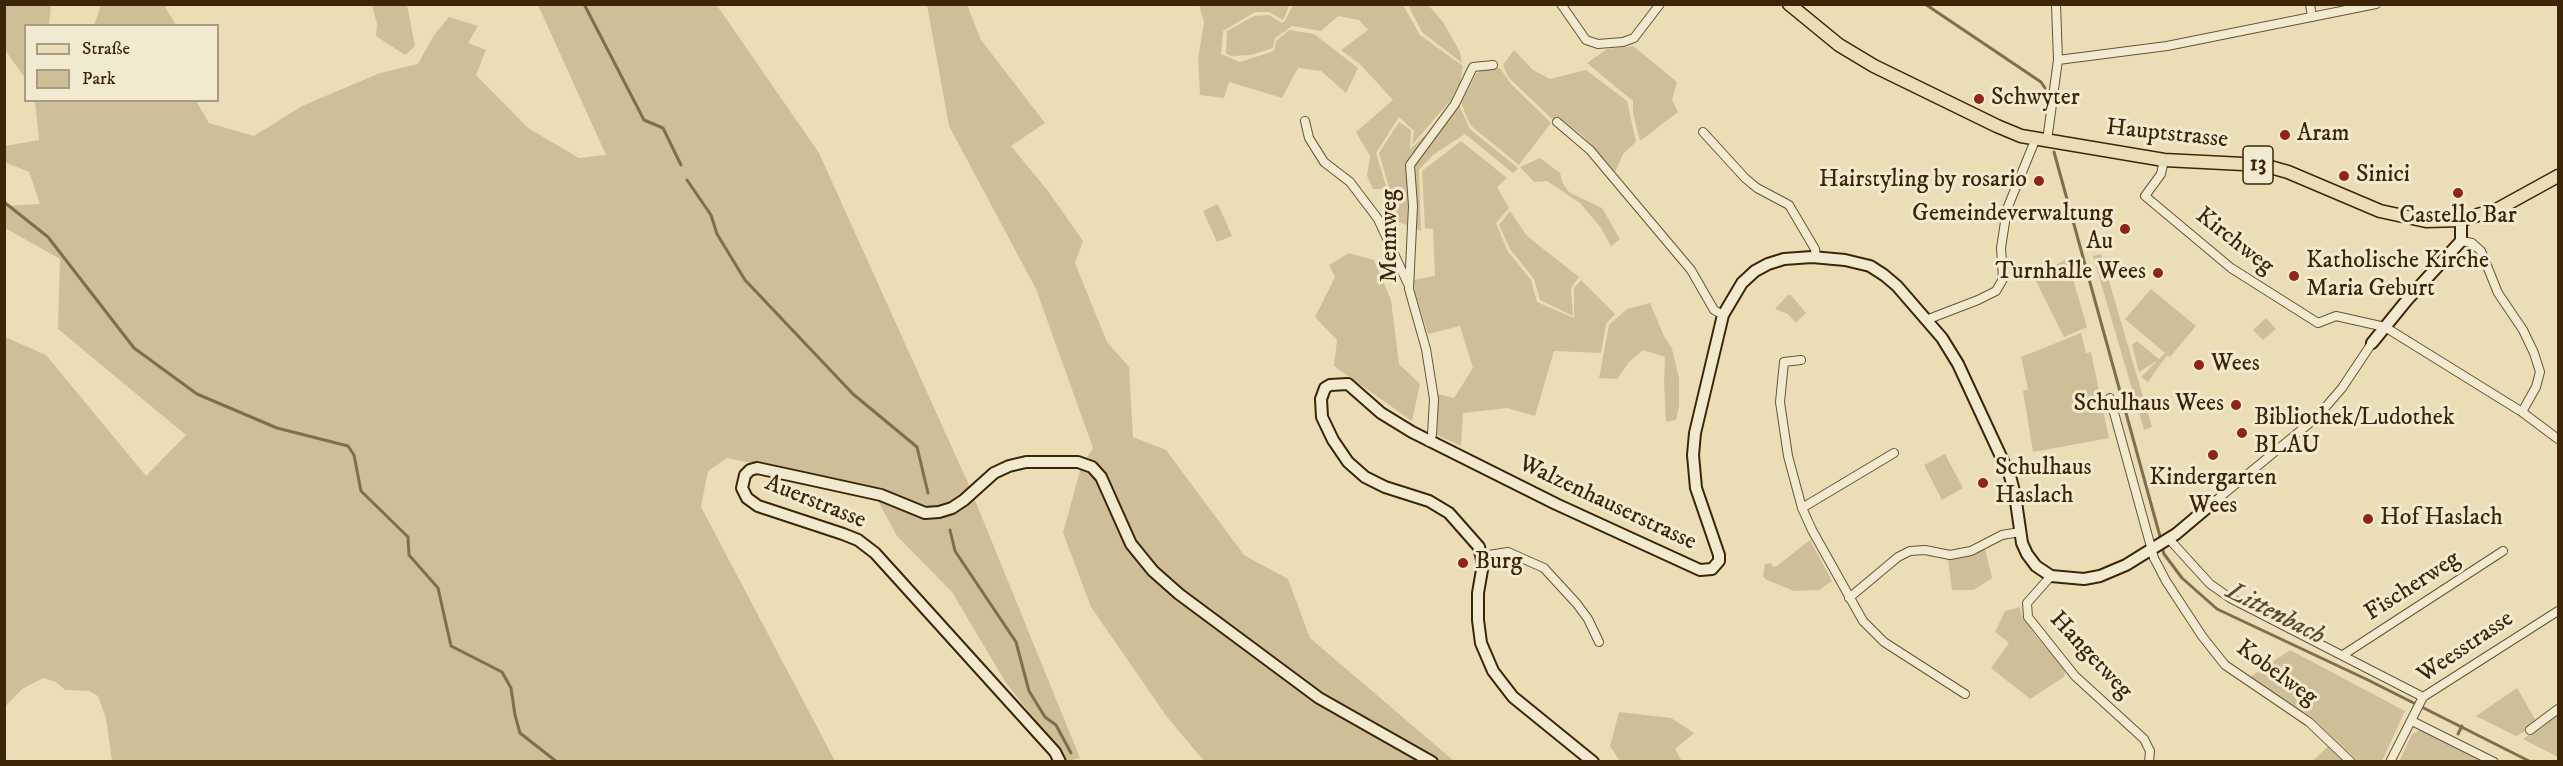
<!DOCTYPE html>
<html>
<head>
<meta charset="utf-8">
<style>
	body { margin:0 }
	#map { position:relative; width:2563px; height:766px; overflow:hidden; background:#ebdeb6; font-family:"IM FELL DW Pica",serif }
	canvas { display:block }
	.frame { position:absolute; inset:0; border:6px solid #3e2507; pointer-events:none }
	.legend { position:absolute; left:24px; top:24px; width:195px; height:78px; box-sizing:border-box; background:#f2ead0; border:2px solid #aa9b80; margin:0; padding:8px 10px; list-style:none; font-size:18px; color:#3e2507 }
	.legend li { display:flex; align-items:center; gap:12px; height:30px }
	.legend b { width:30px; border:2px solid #aa9b80 }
</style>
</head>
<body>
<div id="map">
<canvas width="2563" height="766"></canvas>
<div class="frame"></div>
<ul class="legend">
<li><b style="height:8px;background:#ebdeb6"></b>Straße</li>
<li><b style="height:16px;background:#cebf98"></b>Park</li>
</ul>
</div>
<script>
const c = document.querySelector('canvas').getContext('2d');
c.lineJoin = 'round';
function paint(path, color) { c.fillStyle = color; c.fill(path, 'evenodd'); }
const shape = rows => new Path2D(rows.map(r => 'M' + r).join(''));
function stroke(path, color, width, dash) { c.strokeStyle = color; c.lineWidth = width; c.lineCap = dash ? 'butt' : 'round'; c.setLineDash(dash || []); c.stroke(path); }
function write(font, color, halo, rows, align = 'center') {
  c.font = font + ' "IM FELL DW Pica",serif'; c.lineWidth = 6; c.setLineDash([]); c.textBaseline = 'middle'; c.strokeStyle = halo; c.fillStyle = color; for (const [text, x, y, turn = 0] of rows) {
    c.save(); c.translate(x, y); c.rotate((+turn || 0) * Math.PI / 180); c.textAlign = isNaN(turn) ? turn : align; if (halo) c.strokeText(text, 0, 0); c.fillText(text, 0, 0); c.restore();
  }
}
const green = shape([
	[5,4,51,5,49,25,26,26,25,78,5,50],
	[716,4,819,153,968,483,1080,758,1068,761,1006,683,952,592,897,536,871,488,727,458,708,471,701,507,835,761,112,761,106,718,98,696,89,691,65,690,56,682,43,678,22,689,5,707,5,337,46,355,146,476,186,435,58,329,60,259,5,228,5,206,40,204,29,172,4,162,5,146,39,140,35,101,196,101,209,123,254,136,302,106,380,73,418,64,434,35,449,17,478,26,468,43,486,50,476,75,528,128,579,158,606,155,538,5],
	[1286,4,1289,6,1283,20,1269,12,1255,12,1223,31,1221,54,1240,62,1274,51,1276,41,1289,30,1314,34,1358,68,1346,93,1321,71,1298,68,1282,98,1229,82,1224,98,1200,95,1198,59,1204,22,1199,5],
	[101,5,169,5,165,7,176,25,94,25],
	[372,5,407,5,415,46,405,55,376,36,377,24],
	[927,5,967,5,981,40,1045,123,1011,146,1048,191,1083,241,1075,263,1107,342,1129,367,1133,437,1166,450,1244,555,1288,579,1310,638,1454,761,1204,761,1167,717,1091,607,1063,533,1081,467,1093,448,1036,289,949,126],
	[1293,5,1403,5,1420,35,1463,66,1460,82,1450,101,1412,145,1414,131,1399,117,1376,153,1387,189,1373,189,1367,176,1370,156,1356,132,1393,100,1360,64,1341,50,1368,30,1359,20,1338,16,1321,31,1292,26,1275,38,1273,48,1251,55,1231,56,1226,53,1227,31,1254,16,1269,15,1282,23,1285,21],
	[1408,5,1428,5,1443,22,1460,52,1462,63,1422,32],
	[1633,46,1677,82,1672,100,1678,112,1640,141,1633,113,1633,101,1587,63,1607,49],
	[1514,50,1533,70,1550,79,1586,70,1627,101,1636,142,1623,154,1615,172,1583,136,1559,118,1552,119,1508,77,1503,65],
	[1486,68,1500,68,1511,84,1551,123,1519,165,1470,125,1461,103,1476,74],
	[1459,105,1470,129,1518,168,1513,173,1465,134,1433,155,1419,170,1421,231,1399,222,1379,153,1399,122,1411,130,1410,149],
	[1461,141,1507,178,1497,187,1509,208,1496,223,1507,250,1531,280,1537,302,1574,318,1574,288,1581,280,1615,314,1606,324,1601,353,1554,351,1535,416,1507,408,1463,413,1461,446,1437,435,1438,394,1454,398,1473,368,1460,326,1428,334,1415,292,1414,280,1435,276,1433,229,1425,228,1422,171],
	[1540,158,1560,173,1563,184,1570,193,1602,208,1620,239,1611,246,1601,228,1580,203,1547,181,1534,182,1520,167],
	[1218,204,1232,236,1217,242,1203,211],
	[1510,211,1527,236,1579,277,1571,288,1573,316,1540,300,1534,279,1510,249,1499,225],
	[1349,253,1374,260,1391,300,1399,364,1420,384,1412,421,1334,366,1337,340,1315,317,1335,277,1329,265],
	[2101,254,2152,427,2144,430,2093,256],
	[2067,259,2087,327,2064,337,2034,277],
	[2151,289,2196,326,2170,357,2167,355,2148,382,2141,377,2158,360,2139,372,2132,345,2137,341,2159,359,2165,353,2125,319],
	[1788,295,1791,295,1806,313,1796,323,1788,314,1775,309],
	[1650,303,1664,336,1672,349,1679,378,1679,406,1676,420,1666,422,1664,383,1665,357,1643,350,1629,362,1617,379,1599,378,1609,325,1627,309],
	[2266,318,2276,329,2263,340,2253,330],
	[2081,333,2086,353,2091,352,2109,438,2033,452,2023,391,2028,389,2021,357],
	[1945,454,1963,488,1942,500,1924,465],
	[1810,540,1832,581,1819,590,1794,591,1765,579,1763,576,1765,564,1771,563,1773,567,1777,566],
	[1985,549,1992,578,1974,590,1952,590,1948,559,1966,557],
	[2020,607,2022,616,2035,635,2063,667,2065,673,2064,677,2030,699,1991,668,2009,643,1995,632,2005,611],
	[2290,650,2405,711,2382,761,2358,761,2309,715,2250,677],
	[2517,688,2538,724,2516,736,2476,716],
	[1619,712,1671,718,1694,733,1675,749,1682,761,1620,761,1610,746],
	[2558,714,2558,757,2523,739],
	[2422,729,2486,762,2399,762,2412,734],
	[2328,746,2344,761,2313,761]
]);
const stream = shape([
	[584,4,644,120,663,128,681,165],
	[1925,4,2041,82,2045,88],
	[2054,152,2161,540],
	[687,180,711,215,717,234,745,280,853,394,917,447,928,493],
	[4,202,48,237,134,348,197,394,277,428,348,446,354,455,361,491,408,537,409,555,438,588,451,646,502,672,511,688,515,715,520,733,557,762],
	[950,530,955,551,1016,642,1029,691,1045,717,1056,725,1071,753],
	[2162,547,2164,554,2182,578,2217,609,2368,680,2531,762],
	[2458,734,2462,726]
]);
const street = shape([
	[1561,4,1586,40,1598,44,1623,42,1634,38,1660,4],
	[2310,4,2312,17],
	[2058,60,2167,46,2376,4],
	[1305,121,1309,138,1324,162,1350,182,1378,219,1408,284],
	[1557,122,1590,150,1691,270,1714,310,1723,315],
	[1703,132,1745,178,1757,188,1789,205,1815,249,1816,258],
	[2047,141,2058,60,2056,4],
	[2164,160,2161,174,2145,196,2231,268,2318,323,2336,316,2385,327,2522,412,2558,439],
	[2461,241,2472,243,2481,251,2498,293,2523,330,2534,353,2540,372,2536,387,2522,412],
	[1926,320,1978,300,1996,291,2003,279,2001,248,2007,209,2036,138],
	[1801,360,1784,362,1780,402,1788,456,1802,508,1812,530,1863,621,1884,642,1965,694],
	[2110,398,2154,558,2166,581,2202,636,2225,665,2309,722,2351,762],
	[1429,442,1432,435,1434,399,1426,349,1409,289,1413,206,1410,165,1455,104,1473,67,1493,65],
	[2214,502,2317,417,2342,388,2372,343],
	[1802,508,1894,453],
	[2169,539,2210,584,2230,598,2423,697],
	[1482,556,1508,552,1544,568,1577,604,1588,619,1599,642],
	[2051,576,2027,603,2028,617,2075,676,2144,739,2150,751,2149,762],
	[1849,598,1898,557,1910,551,1925,550,1950,555,1971,551,2002,535,2020,532],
	[2343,655,2503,551],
	[2412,721,2494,762],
	[2530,730,2558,709],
	[2390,762,2423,697,2558,611]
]);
const secondary = shape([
	[2372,343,2407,300,2461,241,2461,220],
	[1060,762,1055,752,875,553,858,540,843,534,758,506,747,498,742,488,745,475,750,470,757,468,808,479,881,495,925,513,939,512,952,508,964,500,994,473,1009,466,1026,462,1078,462,1092,467,1101,477,1131,544,1153,571,1179,594,1319,698,1432,762],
	[1593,762,1513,697,1493,671,1481,643,1478,620,1478,593,1483,564,1479,547,1449,513,1429,501,1385,487,1365,477,1348,462,1333,440,1322,417,1321,399,1325,388,1330,385,1348,384,1381,413,1412,432,1556,504,1700,570,1712,569,1719,561,1719,555,1696,488,1693,455,1695,433,1723,315,1742,283,1755,271,1768,264,1784,259,1812,257,1845,260,1870,266,1884,275,1897,286,1942,338,1958,364,2010,476,2015,495,2022,543,2027,554,2036,566,2051,576,2084,579,2100,576,2126,565,2176,534,2214,502]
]);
const primary = shape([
	[1789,4,1839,45,1874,66,1997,126,2021,136,2164,160,2263,165,2288,172,2380,211,2426,221,2461,220,2498,209,2558,176]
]);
const markers = [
	[1979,99,6,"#8f2418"],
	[2285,135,6,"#8f2418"],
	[2344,176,6,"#8f2418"],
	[2039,181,6,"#8f2418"],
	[2458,193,6,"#8f2418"],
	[2125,229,6,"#8f2418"],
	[2158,273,6,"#8f2418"],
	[2294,276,6,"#8f2418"],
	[2199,365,6,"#8f2418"],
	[2236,405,6,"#8f2418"],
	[2242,433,6,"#8f2418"],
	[2213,455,6,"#8f2418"],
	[1983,483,6,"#8f2418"],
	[2368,519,6,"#8f2418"],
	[1463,563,6,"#8f2418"]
];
const shields = [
	[2258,165,30]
];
const shieldNames = [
	["13",2258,165]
];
const poiNames = [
	["Schwyter",1991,99],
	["Aram",2297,135],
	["Sinici",2356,176],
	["Hairstyling by rosario",2027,181,"right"],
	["Gemeindeverwaltung",2113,215,"right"],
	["Au",2113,243,"right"],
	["Castello Bar",2458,217,"center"],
	["Katholische Kirche",2306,262],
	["Maria Geburt",2306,290],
	["Turnhalle Wees",2146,273,"right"],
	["Wees",2211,365],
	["Schulhaus Wees",2224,405,"right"],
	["Bibliothek/Ludothek",2254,419],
	["BLAU",2254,447],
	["Schulhaus",1995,469],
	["Haslach",1995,497],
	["Kindergarten",2213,479,"center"],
	["Wees",2213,507,"center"],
	["Hof Haslach",2380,519],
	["Burg",1475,563]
];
const streetNames = [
	["Hauptstrasse",2167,135,6],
	["Mennweg",1391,236,-90],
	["Kirchweg",2234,242,38],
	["Auerstrasse",815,503,22],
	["Walzenhauserstrasse",1607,504,25],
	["Fischerweg",2413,587,-33],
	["Weesstrasse",2466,648,-34],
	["Hangetweg",2090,656,47],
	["Kobelweg",2276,674,36]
];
const waterNames = [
	["Littenbach",2275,615,27]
];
paint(green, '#cebf98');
stroke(stream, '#826e4c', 3);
stroke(street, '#695333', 10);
stroke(secondary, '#3e2507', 14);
stroke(primary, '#3e2507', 15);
stroke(street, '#f2ead0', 8);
stroke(secondary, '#f2ead0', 10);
stroke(primary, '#ebdeb6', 12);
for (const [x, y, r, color] of markers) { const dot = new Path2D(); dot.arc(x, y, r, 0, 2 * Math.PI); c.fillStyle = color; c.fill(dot); stroke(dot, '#f2ead0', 2); }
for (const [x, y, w] of shields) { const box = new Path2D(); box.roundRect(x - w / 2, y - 19, w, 38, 4.5); c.fillStyle = '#f2ead0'; c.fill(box); stroke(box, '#3e2507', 1.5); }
write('bold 22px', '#3e2507', null, shieldNames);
write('24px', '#3e2507', '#f2ead0', poiNames, 'left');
write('24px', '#3e2507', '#f2ead0', streetNames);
write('italic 26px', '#604a2a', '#f2ead0', waterNames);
</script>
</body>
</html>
